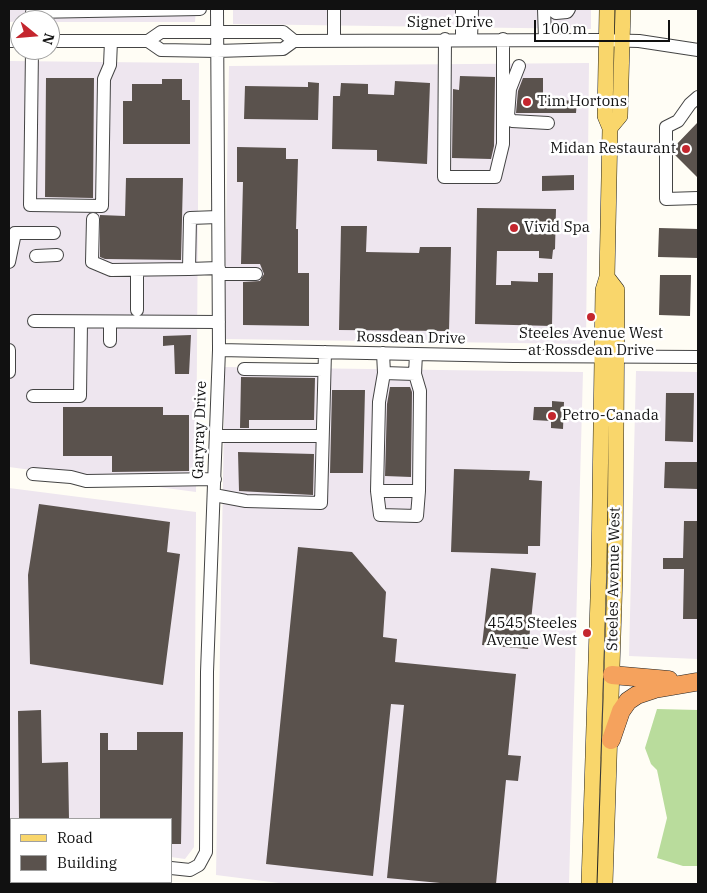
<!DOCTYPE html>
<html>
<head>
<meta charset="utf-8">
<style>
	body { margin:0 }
	#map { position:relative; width:707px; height:893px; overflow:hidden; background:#fffdf5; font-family:"IBM Plex Serif",serif }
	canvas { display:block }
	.frame { position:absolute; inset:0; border:10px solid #111; pointer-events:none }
	.legend { position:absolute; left:10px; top:818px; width:162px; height:65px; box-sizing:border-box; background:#fff; border:1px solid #a0a0a0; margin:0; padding:6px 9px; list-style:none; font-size:15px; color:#111 }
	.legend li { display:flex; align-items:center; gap:10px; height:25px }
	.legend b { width:25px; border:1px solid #a0a0a0 }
	.north { position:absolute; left:10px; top:10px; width:50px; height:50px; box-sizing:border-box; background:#fff; border:1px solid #a0a0a0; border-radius:50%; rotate:107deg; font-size:14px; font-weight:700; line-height:20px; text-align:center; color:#111 }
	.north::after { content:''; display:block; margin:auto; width:18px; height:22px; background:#c4262e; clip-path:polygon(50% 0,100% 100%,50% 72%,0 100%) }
	.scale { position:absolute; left:534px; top:20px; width:136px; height:22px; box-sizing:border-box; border:2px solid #111; border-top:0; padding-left:6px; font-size:15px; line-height:18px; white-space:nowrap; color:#111; -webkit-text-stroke:4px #fff; paint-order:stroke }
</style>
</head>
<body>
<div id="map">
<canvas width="707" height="893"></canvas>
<div class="frame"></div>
<ul class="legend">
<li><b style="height:6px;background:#f9d66b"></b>Road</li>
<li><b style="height:14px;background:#5a524d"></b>Building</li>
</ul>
<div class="north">N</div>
<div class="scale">100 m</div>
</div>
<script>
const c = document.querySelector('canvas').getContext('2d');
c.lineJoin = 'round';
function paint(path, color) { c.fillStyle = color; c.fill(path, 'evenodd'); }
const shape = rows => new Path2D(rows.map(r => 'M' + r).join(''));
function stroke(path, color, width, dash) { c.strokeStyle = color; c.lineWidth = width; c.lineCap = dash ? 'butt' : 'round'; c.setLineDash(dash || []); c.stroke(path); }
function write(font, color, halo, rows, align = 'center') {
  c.font = font + ' "IBM Plex Serif",serif'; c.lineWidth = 5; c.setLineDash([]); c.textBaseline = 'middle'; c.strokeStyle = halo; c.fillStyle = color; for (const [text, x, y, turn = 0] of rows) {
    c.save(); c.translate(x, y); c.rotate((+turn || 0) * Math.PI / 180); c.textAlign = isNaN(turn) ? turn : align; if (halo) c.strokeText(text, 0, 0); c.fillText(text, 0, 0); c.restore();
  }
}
const industrial = shape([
	[9,9,196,9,195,22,50,22,50,20,9,22],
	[233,9,591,9,591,29,233,24],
	[9,61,199,63,196,492,9,467],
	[589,63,586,344,224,339,229,66],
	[225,367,583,372,569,884,287,884,216,875],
	[636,371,698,372,698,659,629,656],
	[9,488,196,512,194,847,185,859,171,857,171,819,11,819,11,837,9,837]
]);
const forest = shape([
	[657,709,698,710,698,866,683,866,657,858,667,818,657,770,651,764,645,748]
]);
const building = shape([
	[460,76,495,77,494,146,491,159,452,158,453,89,459,90],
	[46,78,94,78,93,198,45,197],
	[523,78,543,78,543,99,577,101,576,113,516,113,518,91],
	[162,79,182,79,182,100,190,100,190,144,123,144,123,101,132,101,132,84,162,84],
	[395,81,430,83,427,164,377,161,377,150,332,149,333,96,340,96,341,83,368,84,368,94,394,95],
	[308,82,319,83,318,120,244,119,245,86,308,87],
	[698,122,698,178,674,154,674,147],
	[237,147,286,148,286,159,298,159,296,229,298,229,298,273,309,273,309,326,243,325,243,282,260,281,264,274,260,264,241,264,243,182,237,182],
	[574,175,574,190,542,191,542,176],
	[126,178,183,178,181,260,105,259,100,257,100,215,125,216],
	[477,208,556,209,555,249,553,250,552,259,539,258,539,251,497,251,496,285,511,285,511,281,538,282,538,273,553,273,552,326,475,324],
	[341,226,367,226,366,252,419,253,420,247,451,247,449,331,339,330],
	[659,228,698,229,698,258,658,257],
	[660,275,691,275,690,316,659,315],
	[191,335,189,374,175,374,174,345,163,346,163,336],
	[241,377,315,378,314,420,249,420,249,428,240,428],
	[390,387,410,387,412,392,411,477,385,476,387,404],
	[332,390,365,390,363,473,330,473],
	[666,393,694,393,693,442,665,441],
	[552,401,564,402,563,429,551,428,551,421,533,420,534,407,552,407],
	[63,407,163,407,163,415,189,415,189,471,112,472,112,456,63,456],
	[238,452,314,454,313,495,239,491],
	[665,462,698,462,698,489,664,488],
	[454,469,530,471,529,480,542,481,540,546,528,546,528,554,451,552],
	[39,504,170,522,167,552,180,554,163,685,30,664,28,575],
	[684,521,698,521,698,619,683,619,684,569,663,569,663,558,683,558],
	[298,547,352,552,386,592,383,637,397,639,395,662,516,674,508,755,521,756,518,781,506,780,496,884,451,884,387,878,404,705,391,704,373,876,266,864],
	[491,568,536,573,528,649,482,645],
	[41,710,42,763,68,762,69,819,19,819,18,711],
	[137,732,183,732,181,844,171,844,171,819,100,819,100,733,108,733,108,750,137,750]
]);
const minor = shape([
	[544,9,545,39],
	[551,9,556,13,567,12,569,9],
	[32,12,200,9],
	[445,39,444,177,495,177,503,144,503,39],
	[462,39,462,9],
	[471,39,472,9],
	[9,41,20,41],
	[50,41,148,41,161,50,217,51,283,49,294,41,597,40,639,41,698,50],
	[148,41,161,32,283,32,294,41],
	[334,41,334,9],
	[32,50,30,205,102,206,104,79,110,65,111,41],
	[519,66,510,89,508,116,512,121,548,123],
	[698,97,690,104,678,121,666,127,666,199,698,198],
	[218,217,190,218,189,269,219,268],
	[93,219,92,262,111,270,189,269],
	[36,256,57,255],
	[9,262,15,233,54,233],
	[219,274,256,274],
	[137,310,137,270],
	[34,321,219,322],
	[110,341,110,322],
	[9,350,9,372],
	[219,350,514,356,698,357],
	[383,353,384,373,415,374,416,354],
	[244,369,324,370],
	[384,373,379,402,377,491,419,491,420,391,415,374],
	[33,396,80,396,81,322],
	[217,436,322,436],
	[33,474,71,477,86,481,215,479],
	[377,491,380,515,417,516,419,491],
	[214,495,246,501,321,503,325,352],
	[9,846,11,847],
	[171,868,190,870,199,865,206,852,207,672,219,350,217,9]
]);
const major = shape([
	[610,128,620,116,623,9],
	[589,884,599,566,603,290,607,277,610,128,605,116,607,9],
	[605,884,615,575,617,290,607,277]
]);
const highway = shape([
	[612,675,669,680],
	[611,740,621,711,628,701,637,695,655,689,696,682]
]);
const markers = [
	[527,102,5,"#c4262e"],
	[686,149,5,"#c4262e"],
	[514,228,5,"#c4262e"],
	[591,317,5,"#c4262e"],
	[552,416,5,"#c4262e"],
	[587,633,5,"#c4262e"]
];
const streetNames = [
	["Signet Drive",450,23],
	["Rossdean Drive",411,338,1],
	["Garyray Drive",200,430,-88],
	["Steeles Avenue West",614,579,-89]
];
const poiNames = [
	["Tim Hortons",537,102],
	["Midan Restaurant",676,149,"right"],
	["Vivid Spa",524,228],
	["Steeles Avenue West",591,334,"center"],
	["at Rossdean Drive",591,351,"center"],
	["Petro-Canada",562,416],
	["4545 Steeles",577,624,"right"],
	["Avenue West",577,641,"right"]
];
paint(industrial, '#eee6ef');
paint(forest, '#b9dc9c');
paint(building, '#5a524d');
stroke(minor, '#444', 14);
stroke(major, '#222', 16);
stroke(highway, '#222', 19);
stroke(minor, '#fff', 12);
stroke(major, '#f9d66b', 15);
stroke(highway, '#f5a25d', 18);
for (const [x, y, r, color] of markers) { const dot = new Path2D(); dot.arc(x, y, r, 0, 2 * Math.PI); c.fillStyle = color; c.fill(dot); stroke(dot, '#fff', 2); }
write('15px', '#111', '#fff', streetNames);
write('15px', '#111', '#fff', poiNames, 'left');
</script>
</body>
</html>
